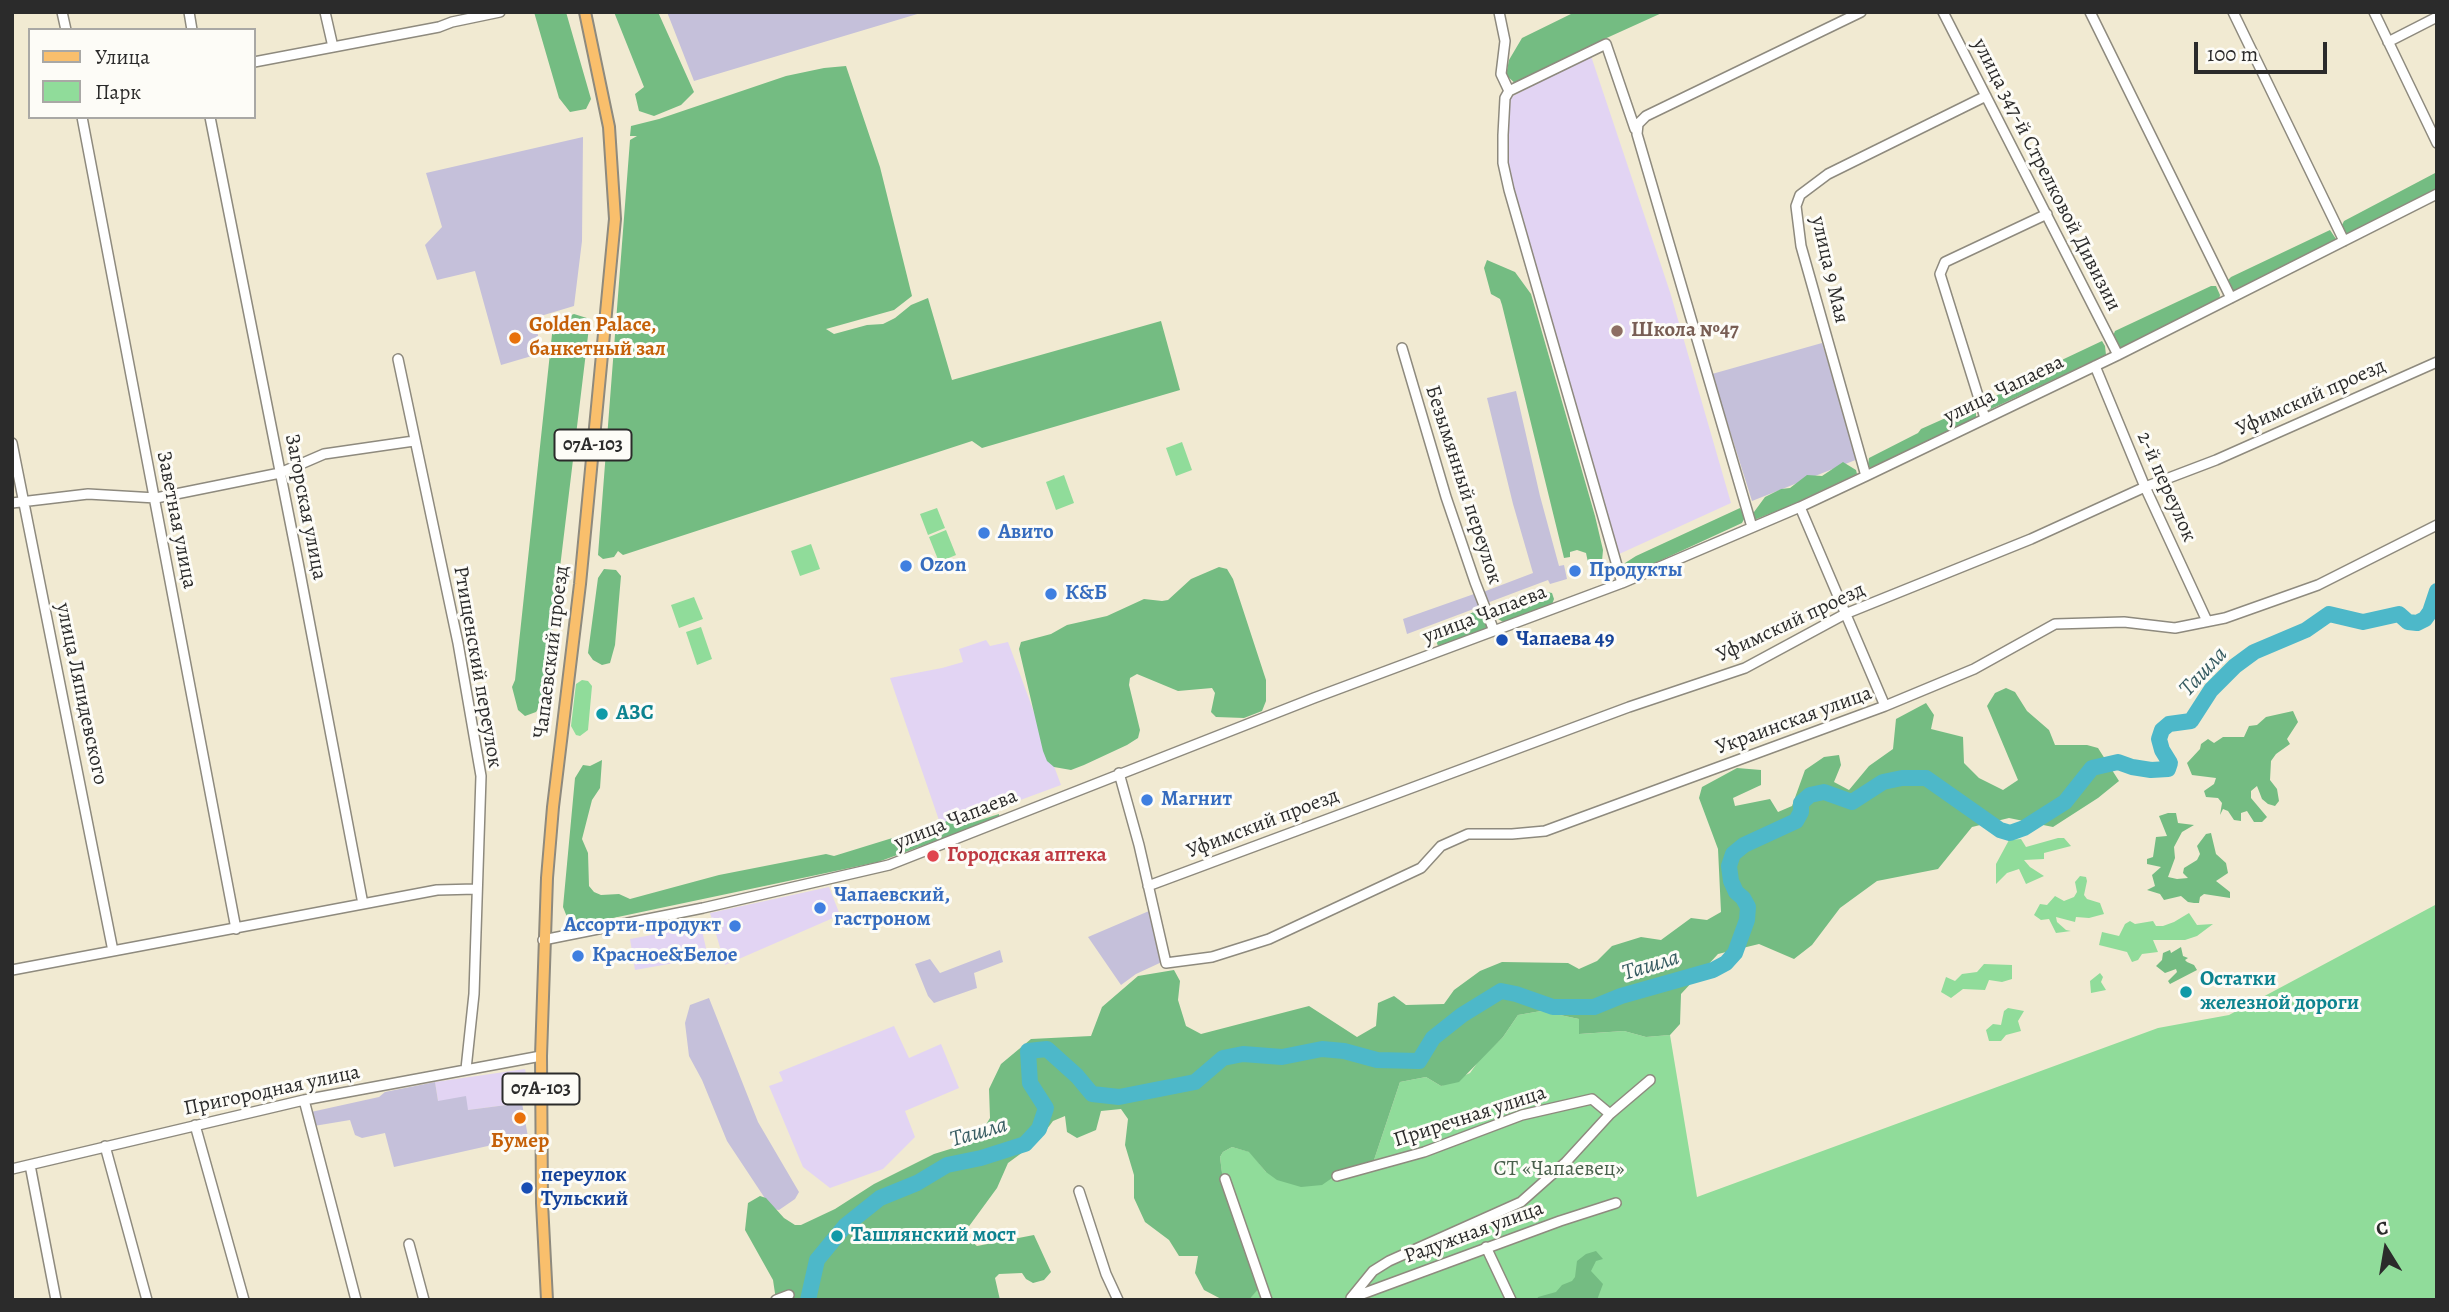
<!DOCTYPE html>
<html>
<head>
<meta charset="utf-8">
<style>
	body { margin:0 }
	#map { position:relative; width:2449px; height:1312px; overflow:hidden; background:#f1ead2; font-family:Alegreya,serif }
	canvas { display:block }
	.frame { position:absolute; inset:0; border:14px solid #2b2b2b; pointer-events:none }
	.legend { position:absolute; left:28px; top:28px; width:228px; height:91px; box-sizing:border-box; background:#fdfcf7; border:2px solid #a9a8a5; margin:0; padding:9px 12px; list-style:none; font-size:21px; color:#2b2b2b }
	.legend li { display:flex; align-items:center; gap:14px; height:35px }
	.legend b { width:35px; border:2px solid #a9a8a5 }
	.north { position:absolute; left:2351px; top:1214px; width:70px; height:70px; -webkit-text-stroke:5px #fdfcf7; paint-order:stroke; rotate:349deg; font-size:19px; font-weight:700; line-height:28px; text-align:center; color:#2b2b2b }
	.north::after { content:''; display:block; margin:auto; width:24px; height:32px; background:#2b2b2b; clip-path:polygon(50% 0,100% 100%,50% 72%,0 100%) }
	.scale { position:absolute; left:2194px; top:42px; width:133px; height:32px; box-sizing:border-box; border:4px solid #2b2b2b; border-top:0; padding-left:9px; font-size:21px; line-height:24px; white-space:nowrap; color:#2b2b2b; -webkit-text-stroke:5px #fdfcf7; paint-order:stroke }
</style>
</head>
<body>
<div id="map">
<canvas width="2449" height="1312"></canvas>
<div class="frame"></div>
<ul class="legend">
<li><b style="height:9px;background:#f9bf6c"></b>Улица</li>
<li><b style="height:19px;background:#90dc9a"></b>Парк</li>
</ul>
<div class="north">С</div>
<div class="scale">100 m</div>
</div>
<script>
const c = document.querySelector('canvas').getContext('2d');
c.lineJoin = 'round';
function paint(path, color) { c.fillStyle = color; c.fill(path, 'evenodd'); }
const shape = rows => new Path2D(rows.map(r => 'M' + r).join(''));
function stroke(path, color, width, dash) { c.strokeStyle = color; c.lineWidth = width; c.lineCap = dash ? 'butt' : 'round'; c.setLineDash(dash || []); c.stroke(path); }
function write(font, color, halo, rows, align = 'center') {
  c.font = font + ' Alegreya,serif'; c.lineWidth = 6; c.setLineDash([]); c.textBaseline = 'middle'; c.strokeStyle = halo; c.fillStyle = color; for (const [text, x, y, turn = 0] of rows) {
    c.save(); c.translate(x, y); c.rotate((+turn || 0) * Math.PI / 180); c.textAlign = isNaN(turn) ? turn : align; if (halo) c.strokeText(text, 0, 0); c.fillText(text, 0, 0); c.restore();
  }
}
const built = shape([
	[1591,56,1670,292,1731,503,1617,555,1525,237,1506,161,1509,98],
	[986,640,990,646,1008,642,1061,785,942,829,890,678,942,668,963,662,959,649],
	[829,887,840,915,725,965,710,913],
	[701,926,708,957,635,970,630,939],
	[894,1026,909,1058,941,1044,959,1088,905,1111,915,1137,883,1169,830,1188,803,1167,769,1086,783,1081,779,1072],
	[525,1069,529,1091,522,1103,468,1110,438,1101,435,1082]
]);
const industrial = shape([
	[667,12,924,12,694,81],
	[583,137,582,241,574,306,534,318,542,353,501,365,475,271,437,280,425,245,442,227,426,173],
	[1822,343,1858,459,1752,501,1712,374],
	[1516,391,1540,496,1559,566,1564,565,1567,579,1550,584,1548,580,1487,603,1483,592,1533,573,1513,504,1487,398],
	[1474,594,1479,607,1407,634,1403,619],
	[1149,911,1164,961,1136,974,1121,985,1088,937],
	[1000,950,1003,962,974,973,977,988,934,1003,928,996,915,964,930,959,940,973],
	[709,998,758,1122,799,1192,795,1199,779,1210,772,1209,727,1141,702,1080,689,1056,685,1023,690,1005],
	[435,1082,438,1101,466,1096,468,1110,522,1103,528,1137,394,1167,385,1133,362,1138,355,1135,350,1120,314,1126,311,1112,379,1097,385,1092]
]);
const green = shape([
	[1182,442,1192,470,1176,476,1166,448],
	[1064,475,1074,503,1056,510,1046,482],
	[937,508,945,528,928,535,920,514],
	[946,530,956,555,939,562,929,537],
	[811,544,820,569,800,576,791,551],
	[694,597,703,619,679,628,671,605],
	[701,627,712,659,697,665,686,632],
	[582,680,588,681,592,686,588,730,580,736,576,735,571,726,576,684],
	[2058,838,2064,838,2071,846,2044,853,2044,859,2024,860,2030,867,2044,876,2026,884,2019,869,2007,873,1996,884,1996,864,2009,840,2021,839,2026,847],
	[2080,876,2086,877,2087,881,2084,895,2087,899,2100,903,2104,914,2089,918,2076,917,2075,922,2056,917,2057,922,2066,930,2071,931,2056,933,2049,919,2041,920,2034,915,2040,904,2047,905,2055,896,2064,901,2074,897,2077,892,2075,882],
	[2437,904,2437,1300,1249,1300,1259,1287,1224,1189,1220,1157,1223,1152,1232,1147,1250,1152,1266,1172,1335,1176,1373,1163,1400,1082,1426,1077,1441,1086,1470,1073,1480,1059,1503,1037,1518,1015,1541,1011,1579,1019,1580,1034,1624,1031,1646,1037,1670,1035,1697,1197,2158,1028,2229,1015],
	[2189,913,2197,925,2213,924,2197,936,2185,940,2153,940,2158,952,2142,954,2138,960,2132,962,2127,952,2099,945,2102,932,2119,936,2125,924,2130,921,2135,924,2153,921,2156,926,2163,926,2174,922],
	[1984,964,2012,965,2012,979,2002,982,1989,980,1985,990,1963,989,1951,998,1941,992,1946,977,1955,981,1962,974,1977,972],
	[2100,973,2103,977,2101,982,2106,990,2091,993,2090,981],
	[2008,1008,2024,1011,2018,1021,2021,1031,2006,1035,2001,1041,1989,1041,1986,1030,1993,1024,2001,1025,2004,1011]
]);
const forest = shape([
	[534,12,566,12,591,99,586,109,570,112,559,98],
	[614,12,658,12,694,92,681,105,654,116,639,111,635,94,644,87],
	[1575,12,1664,12,1600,41,1593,49,1518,86,1506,75,1509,60,1522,38],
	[846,66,880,167,912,296,894,310,826,329,834,334,867,325,883,324,895,318,911,305,928,298,952,380,1161,321,1180,390,982,448,972,441,623,555,618,551,614,557,603,559,598,555,630,140,637,136,630,136,631,126,659,119,786,76,824,68],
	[2437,172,2437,189,2351,234,2346,233,2342,225,2344,221],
	[2330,230,2336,239,2334,242,2236,291,2233,291,2228,280,2231,277],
	[1487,260,1515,272,1531,294,1595,516,1603,550,1602,561,1599,565,1589,567,1586,553,1577,550,1570,552,1570,557,1564,558,1502,305,1500,299,1491,294,1484,268],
	[2211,286,2216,286,2220,295,2219,300,2124,347,2119,347,2113,336,2115,331],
	[574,314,590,319,544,700,536,712,525,716,518,710,512,687,515,680,553,325,557,321],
	[2102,341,2105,346,2106,355,1989,410,1983,396,1989,399,2045,373,2049,366],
	[1968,408,1976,408,1976,418,1870,468,1868,465,1869,458,1918,433,1921,429],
	[1843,462,1856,470,1857,474,1787,507,1754,520,1754,512,1765,497,1781,489,1790,488,1807,475,1822,476],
	[1740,508,1745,517,1742,523,1631,574,1628,574,1624,569,1625,563,1636,556],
	[1219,567,1227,569,1233,579,1266,680,1266,701,1262,711,1244,718,1216,717,1211,712,1215,693,1212,688,1178,691,1137,674,1130,678,1129,685,1140,730,1138,738,1127,745,1084,765,1071,770,1054,767,1047,761,1043,751,1019,649,1021,642,1051,634,1067,625,1107,616,1144,599,1162,601,1168,600,1191,579],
	[604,569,616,570,621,576,615,645,610,663,602,665,593,660,588,653,598,578],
	[1538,590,1552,593,1554,599,1551,607,1505,623,1498,619,1494,609,1496,604],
	[1485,607,1493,627,1438,646,1433,632,1446,628,1449,623],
	[2006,688,2015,692,2027,711,2049,730,2055,745,2087,745,2098,748,2119,781,2098,798,2053,827,2009,818,1972,827,1938,869,1877,881,1840,908,1812,945,1794,959,1759,944,1718,954,1681,994,1680,1024,1670,1035,1646,1037,1624,1031,1579,1034,1579,1019,1541,1011,1518,1015,1503,1037,1459,1082,1441,1086,1426,1077,1400,1082,1373,1163,1335,1176,1322,1185,1301,1187,1277,1180,1266,1172,1249,1152,1232,1147,1223,1152,1220,1157,1224,1189,1259,1288,1249,1300,1223,1300,1204,1290,1195,1273,1198,1256,1179,1256,1169,1240,1145,1222,1134,1198,1134,1175,1125,1145,1128,1119,1121,1109,1101,1111,1096,1130,1077,1138,1067,1132,1065,1116,1053,1121,1038,1141,1008,1163,997,1188,967,1229,971,1241,977,1246,1034,1235,1051,1272,1044,1280,1033,1283,1026,1279,1022,1273,999,1274,995,1278,1000,1300,776,1300,773,1280,745,1230,748,1203,760,1196,766,1198,784,1218,795,1225,801,1225,835,1209,874,1184,934,1154,976,1141,990,1118,989,1089,1001,1064,1031,1039,1091,1036,1102,1007,1138,976,1174,970,1180,981,1178,1000,1186,1026,1201,1034,1309,1006,1357,1037,1376,1026,1378,1003,1394,996,1406,1005,1444,1004,1454,990,1480,971,1502,962,1568,963,1579,969,1597,961,1612,946,1641,937,1661,940,1691,918,1707,920,1721,912,1718,849,1699,798,1702,787,1737,768,1761,770,1761,785,1733,798,1735,806,1770,799,1778,812,1792,806,1805,770,1824,757,1839,755,1841,765,1834,782,1849,790,1869,766,1893,749,1896,719,1926,703,1934,715,1931,729,1963,737,1964,763,1979,778,2003,790,2018,780,1987,706,1995,693],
	[2293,711,2298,722,2287,739,2290,744,2276,754,2271,761,2270,780,2277,789,2279,801,2275,806,2268,804,2262,799,2257,786,2251,791,2251,798,2267,817,2262,822,2254,822,2247,811,2241,813,2241,821,2234,820,2228,811,2223,809,2220,815,2222,803,2218,798,2206,797,2204,791,2214,784,2216,778,2192,775,2187,763,2200,749,2201,744,2208,739,2214,743,2223,737,2244,737,2249,726,2257,725,2266,717],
	[602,760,600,788,592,800,582,839,588,853,589,886,594,892,601,895,619,894,630,899,719,875,826,854,834,856,967,815,974,822,999,814,999,818,878,862,580,925,567,917,563,907,575,778,583,765,590,766],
	[2168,813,2176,813,2178,823,2194,825,2182,832,2174,847,2175,858,2168,877,2177,879,2188,878,2183,873,2184,868,2197,860,2200,854,2197,846,2206,834,2211,833,2216,854,2226,863,2228,873,2216,881,2230,892,2230,898,2204,894,2200,897,2199,903,2194,903,2188,902,2181,896,2164,900,2160,894,2147,890,2155,886,2152,875,2161,867,2147,864,2147,859,2153,857,2156,837,2167,836,2159,816],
	[2181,947,2183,956,2188,958,2185,960,2187,962,2194,965,2197,970,2170,984,2168,981,2177,972,2176,969,2165,973,2156,966,2162,960,2163,953,2170,950,2171,953],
	[1596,1251,1603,1259,1596,1261,1591,1271,1603,1284,1597,1300,1537,1300,1538,1297,1556,1292,1562,1285,1572,1281,1575,1277,1577,1261,1586,1254]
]);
const river = shape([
	[808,1300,817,1260,845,1226,880,1198,917,1183,947,1165,981,1158,1025,1144,1039,1129,1046,1108,1030,1083,1028,1051,1047,1049,1077,1076,1092,1094,1119,1097,1195,1082,1223,1058,1243,1054,1282,1057,1322,1049,1344,1051,1377,1060,1419,1061,1433,1038,1462,1015,1501,991,1516,994,1553,1007,1594,1007,1621,996,1713,970,1726,963,1735,953,1747,920,1748,907,1743,898,1736,892,1731,881,1729,866,1733,854,1744,845,1796,821,1801,812,1801,803,1810,795,1824,792,1852,802,1883,782,1902,778,1926,778,2000,830,2010,833,2024,828,2065,802,2092,768,2118,762,2132,767,2151,770,2168,769,2170,763,2162,750,2159,739,2162,730,2169,724,2191,721,2211,690,2235,666,2254,652,2306,630,2329,614,2363,622,2399,614,2408,622,2417,623,2425,619,2430,612,2437,591]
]);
const minor = shape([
	[62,12,66,30],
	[189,12,192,30],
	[325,12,333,47],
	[1499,12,1505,41,1501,74,1509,91,1505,98,1503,135,1503,163,1509,190,1622,583],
	[1943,12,2118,355],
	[2090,12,2231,298],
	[2233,12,2344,241],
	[2374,12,2437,143],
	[2388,42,2437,17],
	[254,62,439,27,452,22,500,12],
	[1509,91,1606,44,1635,129],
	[82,117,236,929],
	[210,117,298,562,363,904],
	[1402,348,1446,497,1475,582,1494,631],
	[398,359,458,643,481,776,474,994,466,1069],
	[2095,366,2145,487,2207,621],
	[1985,418,1940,274,1945,262,2047,214],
	[12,443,113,951],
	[1866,476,1801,246,1796,206,1800,195,1828,174,1986,96],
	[12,503,88,494,156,498,280,473,324,454,414,441],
	[1800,507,1885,706],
	[1752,527,1637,134,1638,124,1646,116,1861,12],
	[1119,773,1139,845,1166,963,1212,957,1269,939,1421,868,1441,846,1468,834,1512,834,1545,831,1885,706,1974,669,2055,624,2124,622,2175,628,2225,618,2318,585,2437,525],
	[1148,886,1629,707,1745,668,1845,614,2031,539,2145,487,2216,460,2437,362],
	[543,940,703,908,889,865,1314,698,1622,583,1800,507,1866,476,2118,355,2437,194],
	[12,970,437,890,476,889],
	[304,1100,356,1300],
	[195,1125,244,1300],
	[105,1146,147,1300],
	[30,1165,56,1300],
	[12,1169,304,1100,541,1056],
	[1337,1176,1424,1152,1522,1115,1592,1099,1610,1114],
	[1225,1179,1267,1300],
	[1079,1191,1106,1274,1118,1300],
	[409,1244,424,1300],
	[1486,1247,1511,1300],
	[1354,1297,1560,1221,1616,1203],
	[1351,1298,1373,1271,1389,1261,1521,1202,1566,1162,1610,1114,1650,1080],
	[776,1300,789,1295]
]);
const major = shape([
	[547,1300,542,1203,541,1056,547,878,553,807,580,584,615,219,609,127,585,12]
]);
const markers = [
	[1617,331,7,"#8d6e63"],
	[515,338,7,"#e8710a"],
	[984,533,7,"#3f7fe0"],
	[906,566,7,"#3f7fe0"],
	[1575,571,7,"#3f7fe0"],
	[1051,594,7,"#3f7fe0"],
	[1502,640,7,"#1a4fb4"],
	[602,714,7,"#0f9aa8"],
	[1147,800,7,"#3f7fe0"],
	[933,856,7,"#e0444e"],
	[820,908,7,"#3f7fe0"],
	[735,926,7,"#3f7fe0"],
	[578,956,7,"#3f7fe0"],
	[2186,992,7,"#0f9aa8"],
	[520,1118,7,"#e8710a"],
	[527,1188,7,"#1a4fb4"],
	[837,1236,7,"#0f9aa8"]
];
const shields = [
	[593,445,77],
	[541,1089,77]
];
const shieldNames = [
	["07А-103",593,445],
	["07А-103",541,1089]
];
const streetNames = [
	["улица 347-й Стрелковой Дивизии",2046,175,63],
	["улица 9 Мая",1829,270,77],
	["улица Чапаева",2004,390,-26],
	["Уфимский проезд",2311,398,-24],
	["Безымянный переулок",1463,485,72],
	["2-й переулок",2166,487,66],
	["Загорская улица",305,507,79],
	["Заветная улица",176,520,79],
	["улица Чапаева",1485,615,-21],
	["Уфимский проезд",1791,623,-25],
	["Чапаевский проезд",552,652,-83],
	["Ртищенский переулок",477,667,80],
	["улица Ляпидевского",81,694,78],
	["Украинская улица",1794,721,-20],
	["улица Чапаева",956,820,-22],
	["Уфимский проезд",1263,824,-21],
	["Пригородная улица",272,1091,-12],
	["Приречная улица",1470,1117,-18],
	["Радужная улица",1474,1233,-20]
];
const foodNames = [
	["Golden Palace,",529,326],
	["банкетный зал",529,350],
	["Бумер",520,1142,"center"]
];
const educationNames = [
	["Школа №47",1631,331]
];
const shopNames = [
	["Авито",998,533],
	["Ozon",920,566],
	["Продукты",1589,571],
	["К&Б",1065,594],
	["Магнит",1161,800],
	["Чапаевский,",834,896],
	["гастроном",834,920],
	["Ассорти-продукт",721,926,"right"],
	["Красное&Белое",592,956]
];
const transitNames = [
	["Чапаева 49",1516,640],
	["переулок",541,1176],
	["Тульский",541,1200]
];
const cultureNames = [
	["АЗС",616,714],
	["Остатки",2200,980],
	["железной дороги",2200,1004],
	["Ташлянский мост",851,1236]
];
const healthNames = [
	["Городская аптека",947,856]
];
const parkNames = [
	["СТ «Чапаевец»",1559,1170]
];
const waterNames = [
	["Ташла",2204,672,-47],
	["Ташла",1651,966,-17],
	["Ташла",979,1133,-16]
];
paint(built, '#e2d4f3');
paint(industrial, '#c5c0da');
paint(green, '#90dc9a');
paint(forest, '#74bc82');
stroke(river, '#4db8c9', 16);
stroke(minor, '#8e8a7e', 12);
stroke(major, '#8e8a7e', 14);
stroke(minor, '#fff', 9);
stroke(major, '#f9bf6c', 10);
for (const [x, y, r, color] of markers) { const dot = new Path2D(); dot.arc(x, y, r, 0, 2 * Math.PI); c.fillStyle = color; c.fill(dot); stroke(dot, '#fdfcf7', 2.5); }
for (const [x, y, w] of shields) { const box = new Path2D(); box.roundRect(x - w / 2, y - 15.5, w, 31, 5); c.fillStyle = '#fdfcf7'; c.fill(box); stroke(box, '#2b2b2b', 2); }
write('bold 19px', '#2b2b2b', null, shieldNames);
write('21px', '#2b2b2b', '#fdfcf7', streetNames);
write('bold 21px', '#c56008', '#fdfcf7', foodNames, 'left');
write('bold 21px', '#785e54', '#fdfcf7', educationNames, 'left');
write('bold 21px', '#366cbe', '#fdfcf7', shopNames, 'left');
write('bold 21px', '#164399', '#fdfcf7', transitNames, 'left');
write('bold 21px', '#0d838f', '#fdfcf7', cultureNames, 'left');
write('bold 21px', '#be3a42', '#fdfcf7', healthNames, 'left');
write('21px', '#49604c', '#fdfcf7', parkNames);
write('italic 23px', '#375c62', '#fdfcf7', waterNames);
</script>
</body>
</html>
